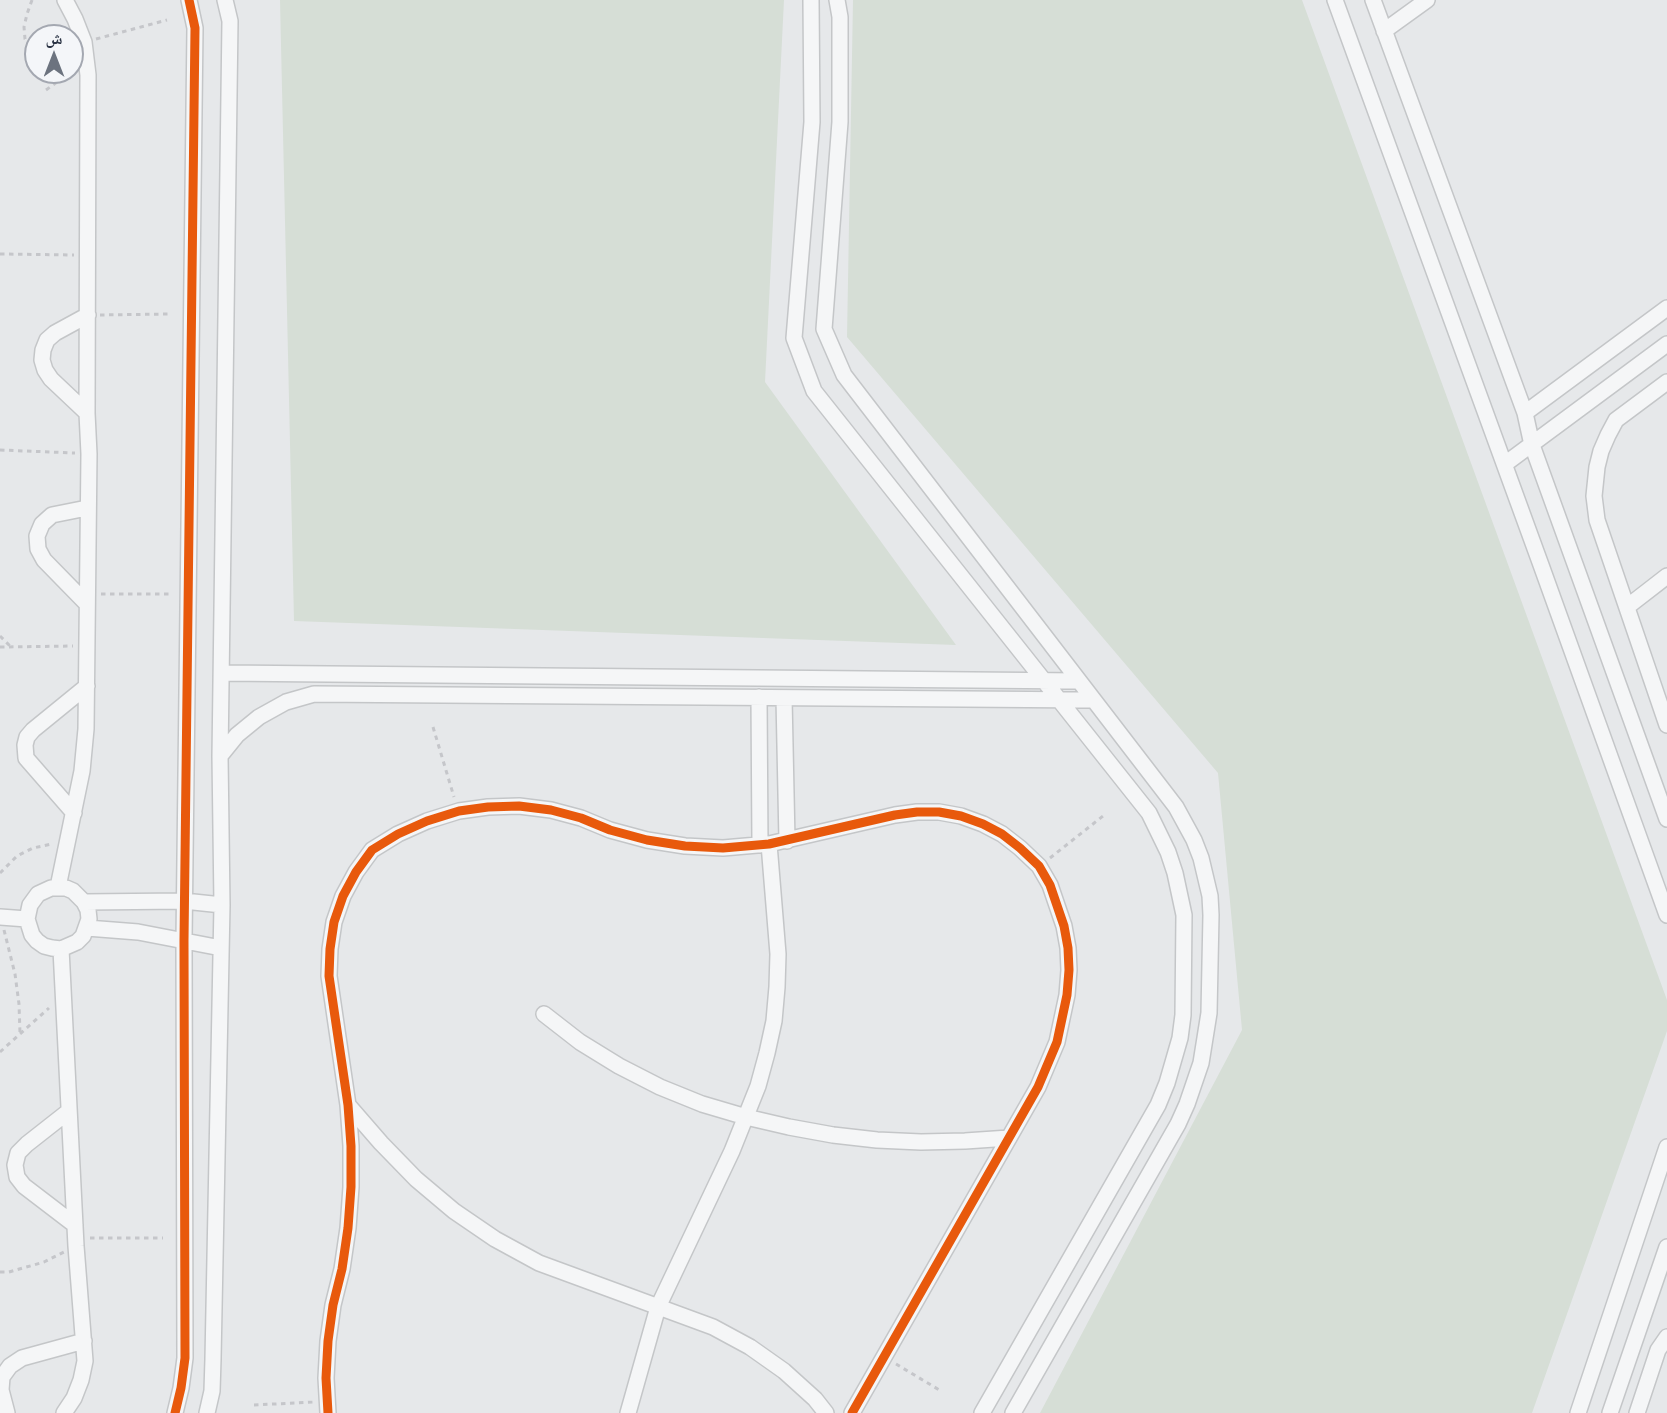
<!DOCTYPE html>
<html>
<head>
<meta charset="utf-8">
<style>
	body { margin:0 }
	#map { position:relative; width:1667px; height:1413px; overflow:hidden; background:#e6e8ea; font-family:Quicksand,"Noto Naskh Arabic",sans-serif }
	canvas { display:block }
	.north { position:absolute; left:24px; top:24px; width:60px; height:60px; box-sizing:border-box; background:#f4f6f9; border:2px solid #a4a8b1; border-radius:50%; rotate:0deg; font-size:16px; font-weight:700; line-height:24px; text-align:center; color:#2b3445 }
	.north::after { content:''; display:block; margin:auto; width:21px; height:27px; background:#6c737f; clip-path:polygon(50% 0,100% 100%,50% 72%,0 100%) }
</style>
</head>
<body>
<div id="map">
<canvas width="1667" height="1413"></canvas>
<div class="north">ش</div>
</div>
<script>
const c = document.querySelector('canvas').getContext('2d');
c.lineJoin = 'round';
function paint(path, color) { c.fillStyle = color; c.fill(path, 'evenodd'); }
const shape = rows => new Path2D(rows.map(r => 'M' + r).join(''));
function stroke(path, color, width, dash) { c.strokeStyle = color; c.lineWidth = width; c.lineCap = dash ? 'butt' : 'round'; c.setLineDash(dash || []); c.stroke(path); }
const green = shape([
	[280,0,784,0,765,382,956,645,294,621],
	[853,0,1302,0,1667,1000,1667,1031,1532,1413,1040,1413,1242,1030,1218,773,847,337]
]);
const path = shape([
	[32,0,27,14,24,27,25,39,36,55],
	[96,39,167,20],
	[54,72,62,78],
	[46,90,74,70],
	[0,254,74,255],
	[100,315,170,314],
	[0,450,75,453],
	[101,594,169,594],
	[0,636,11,647],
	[0,647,73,646],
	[433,727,454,797],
	[1050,858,1103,816],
	[0,873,17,856,33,848,52,844],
	[4,930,15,974,19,1004,20,1033],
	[0,1052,49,1008],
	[90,1238,163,1238],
	[0,1272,9,1272,44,1262,64,1252],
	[896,1364,941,1391],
	[254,1405,315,1402]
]);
const minor = shape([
	[811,0,812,122,794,338,814,391,1149,813,1168,852,1175,873,1184,915,1183,1015,1180,1038,1167,1083,1158,1105,982,1413],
	[837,0,840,17,840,122,824,329,844,375,1176,807,1194,840,1201,858,1210,896,1211,915,1209,1013,1201,1063,1187,1104,1178,1124,1013,1413],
	[1335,0,1541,565,1667,915],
	[1373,0,1525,413,1532,445,1667,819],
	[1384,31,1427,0],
	[1667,382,1616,420,1608,435,1601,451,1597,467,1594,496,1597,520,1667,725],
	[87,413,51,379,45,370,42,360,43,350,47,340,55,333,88,315],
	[1525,413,1667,308],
	[1505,464,1667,344],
	[87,604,44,560,38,549,37,536,42,524,52,515,87,508],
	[1627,607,1667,576],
	[222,673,1079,681],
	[759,697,760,845],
	[784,698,787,841],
	[220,756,237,735,259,717,286,702,314,694,1093,700],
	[74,813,26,758,25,745,27,737,33,730,87,686],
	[58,887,82,771,86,729,89,454,87,413,88,75,84,42,75,19,65,0],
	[84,902,88,910,89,919,83,936,77,942,61,949,52,948,44,946,37,941,32,935,27,919,30,905,38,894,51,888,66,888,73,891,84,902,184,901,222,905],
	[0,917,27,919],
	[87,928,138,932,221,948],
	[61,949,76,1246,85,1361,81,1380,74,1398,64,1413],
	[544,1014,580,1042,619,1066,660,1087,702,1104,746,1117,789,1127,833,1135,877,1140,921,1142,965,1141,1009,1138],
	[348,1105,381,1143,416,1179,454,1211,495,1239,539,1263,713,1327,750,1347,784,1371,815,1399,826,1413],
	[69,1111,27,1144,18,1153,15,1165,17,1177,24,1186,75,1225],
	[7,1413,1,1390,2,1377,10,1366,22,1358,84,1341],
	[175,1413,181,1388,185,1358,184,940,195,28,189,0],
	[207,1413,212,1391,213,1359,222,905,220,756,230,21,225,0],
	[328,1413,326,1378,328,1341,333,1305,342,1269,348,1228,351,1187,351,1146,348,1105,329,976,330,949,334,922,343,896,356,872,372,850,398,834,427,821,459,811,488,807,519,806,551,810,581,818,610,830,647,840,685,846,723,848,769,844,895,815,917,812,939,812,961,816,983,824,1002,834,1020,848,1039,866,1050,885,1064,926,1068,948,1069,970,1067,995,1057,1042,1038,1087,852,1413],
	[628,1413,658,1307,732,1151,758,1086,767,1053,774,1021,777,987,778,954,769,844],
	[1578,1413,1667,1147],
	[1610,1413,1667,1247],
	[1637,1413,1658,1350,1667,1337]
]);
const cycleway = shape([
	[175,1413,181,1388,185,1358,184,940,195,28,189,0],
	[328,1413,326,1378,328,1341,333,1305,342,1269,348,1228,351,1187,351,1146,348,1105,329,976,330,949,334,922,343,896,356,872,372,850,398,834,427,821,459,811,488,807,519,806,551,810,581,818,610,830,647,840,685,846,723,848,769,844,895,815,917,812,939,812,961,816,983,824,1002,834,1020,848,1039,866,1050,885,1064,926,1068,948,1069,970,1067,995,1057,1042,1038,1087,852,1413]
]);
paint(green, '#d6ded6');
stroke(minor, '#c4c6c8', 18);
stroke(path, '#c5c6ca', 3, [4.5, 4.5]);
stroke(minor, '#f5f6f7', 15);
stroke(cycleway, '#e8590c', 9);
</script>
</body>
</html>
